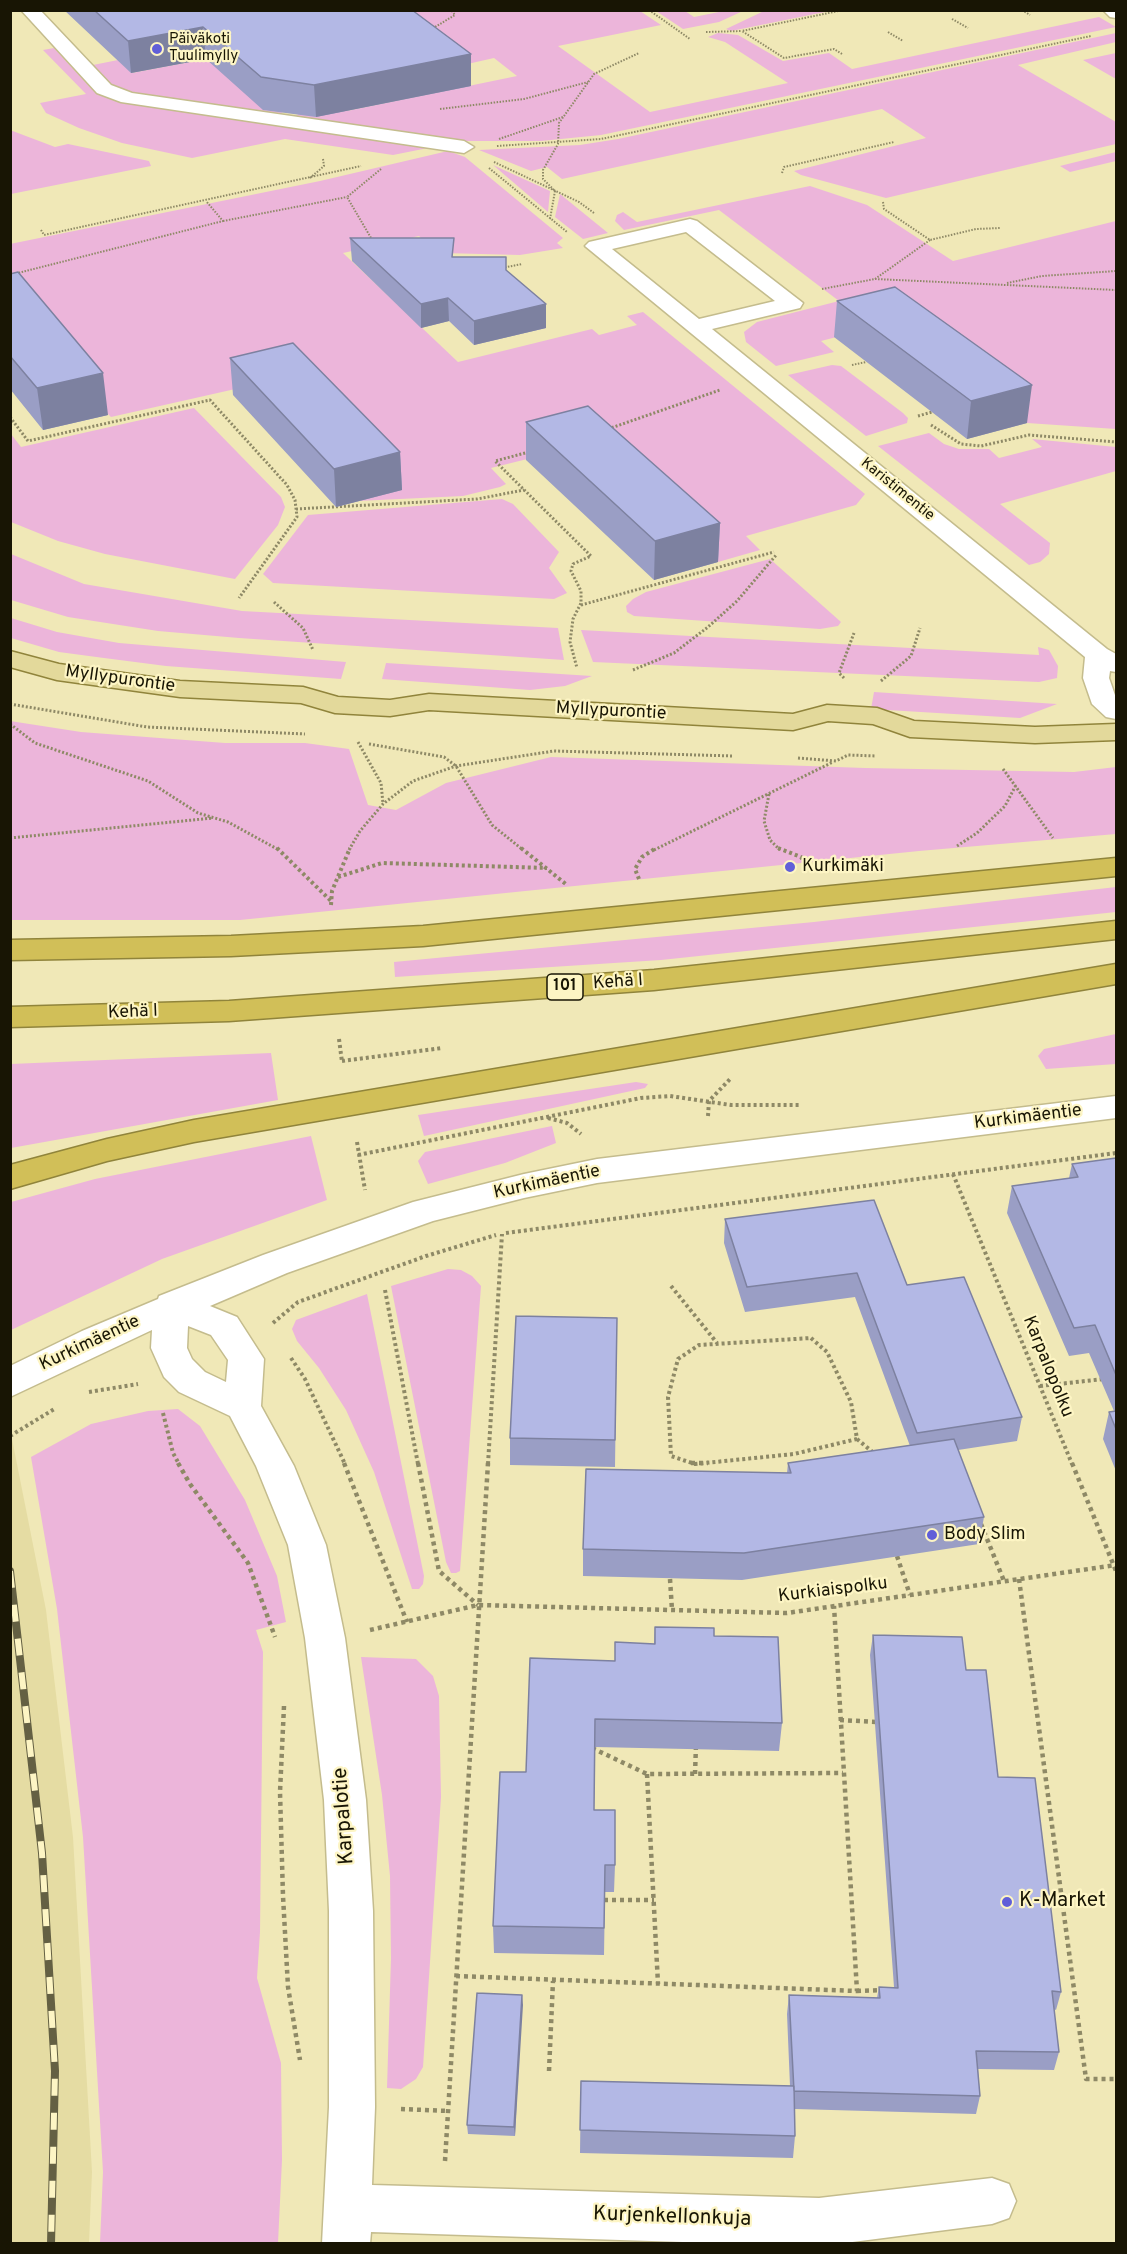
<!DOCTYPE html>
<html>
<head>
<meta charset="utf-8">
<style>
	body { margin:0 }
	#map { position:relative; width:1127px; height:2254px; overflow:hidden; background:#f0e8b7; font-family:Overpass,sans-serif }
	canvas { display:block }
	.frame { position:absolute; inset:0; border:12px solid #181504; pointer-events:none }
</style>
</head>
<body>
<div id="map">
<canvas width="1127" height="2254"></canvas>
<div class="frame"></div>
</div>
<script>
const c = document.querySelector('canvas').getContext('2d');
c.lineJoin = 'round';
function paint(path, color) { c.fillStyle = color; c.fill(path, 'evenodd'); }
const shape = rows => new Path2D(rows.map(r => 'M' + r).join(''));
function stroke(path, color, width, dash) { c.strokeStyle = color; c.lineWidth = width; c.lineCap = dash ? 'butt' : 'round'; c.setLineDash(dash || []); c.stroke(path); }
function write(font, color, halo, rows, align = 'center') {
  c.font = font + ' Overpass,sans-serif'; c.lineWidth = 4.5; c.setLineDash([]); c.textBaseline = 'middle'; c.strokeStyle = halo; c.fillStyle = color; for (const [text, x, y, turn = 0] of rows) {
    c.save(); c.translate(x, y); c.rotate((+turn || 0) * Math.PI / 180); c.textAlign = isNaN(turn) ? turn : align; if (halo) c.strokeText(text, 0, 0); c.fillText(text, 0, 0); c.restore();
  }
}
const built = shape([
	[10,1429,46,1610,73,1837,92,2172,89,2243,11,2243]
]);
const green = shape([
	[373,11,640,11,661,25,558,46,650,112,788,83,725,42,708,37,718,33,738,35,783,61,829,53,852,69,1099,17,1116,27,601,135,541,141,461,141,292,119,301,112,347,111,517,76,494,58,463,65],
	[656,11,685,11,694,17,724,11,743,11,719,22,683,29],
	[764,11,764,10,830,11,731,31,726,29],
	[1116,33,1116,42,1018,65,1116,122,1116,144,886,198,801,175,794,171,926,138,882,109,562,179,547,167,531,171,479,150,580,145,618,139],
	[54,48,89,86,102,95,433,147,393,155,285,139,192,158,122,143,79,128,46,113,40,103,86,94,43,50],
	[1116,53,1116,79,1083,60],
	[206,59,284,110,278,117,132,95,108,84,88,66,118,60,132,73],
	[10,130,55,147,68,144,149,161,151,166,11,194],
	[448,151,465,157,563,238,557,243,563,248,520,255,442,253,432,249,419,236,343,253,458,362,592,329,599,335,637,325,627,316,643,312,865,494,856,505,746,536,760,550,718,562,588,444,491,468,506,484,500,487,463,496,358,501,293,376,111,417,11,316,10,244,320,181],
	[1116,152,1116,161,1070,172,1060,166],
	[493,165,550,191,548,212],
	[810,186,867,205,953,261,1116,221,1116,429,1027,423,891,323,821,341,834,352,776,366,746,342,744,332,757,322,839,301,719,210,624,230,615,221,617,215,623,212,637,222],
	[560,194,608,233,583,239,555,217],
	[832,365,841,366,903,413,908,418,907,423,866,436,788,375],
	[194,408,281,497,285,507,278,525,235,579,105,554,58,541,11,522,11,434,21,447],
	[929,433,944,444,959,449,989,449,999,458,1042,447,1032,439,1116,447,1116,471,1000,504,1050,543,1049,554,1040,562,1029,565,878,446],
	[502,499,513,504,559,552,549,568,567,593,554,599,273,583,263,574,308,515],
	[11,554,84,584,242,611,558,628,564,660,239,638,158,631,68,617,11,600],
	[770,559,841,622,838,626,820,629,634,616,627,612,626,606,633,599,646,592],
	[11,618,57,632,119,643,346,662,341,679,166,666,104,658,59,652,11,638],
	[581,630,1039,655,1038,647,1049,650,1058,666,1057,678,1039,682,593,662],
	[386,663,592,676,565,686,530,690,382,679],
	[874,692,1057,704,1020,718,871,709],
	[10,721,81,732,225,743,305,743,349,749,368,805,396,810,446,783,551,757,865,768,1074,772,1116,767,1116,834,919,851,240,920,11,920],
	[1116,887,1116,912,661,960,395,977,394,962,814,922],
	[1116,1034,1116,1064,1046,1069,1038,1056,1044,1049],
	[271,1053,278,1100,11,1148,11,1064],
	[636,1082,648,1084,645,1088,424,1136,418,1115],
	[552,1126,556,1143,505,1163,428,1184,418,1161,425,1152],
	[311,1136,327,1200,162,1259,11,1330,11,1202,95,1179],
	[448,1269,461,1270,472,1276,481,1286,460,1571,456,1573,451,1573,446,1562,391,1286],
	[367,1294,424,1576,423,1584,419,1589,412,1589,374,1472,346,1410,319,1368,297,1341,292,1329,296,1320],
	[178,1409,200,1426,245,1500,277,1576,286,1622,256,1630,263,1652,260,1932,257,1978,281,2063,282,2160,278,2243,100,2243,103,2172,83,1837,57,1609,31,1457,91,1424,148,1411],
	[361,1657,416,1659,433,1676,439,1696,441,1797,423,2067,416,2079,401,2089,387,2088,391,1958,390,1876,382,1795]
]);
const pathFar3 = shape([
	[649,10,690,39],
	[1022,10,1030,15],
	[952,19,968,28],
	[430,30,455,15,451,10],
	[706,32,742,31],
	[888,32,903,41],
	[842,54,834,49,784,58,742,31,843,10],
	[440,109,524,99,588,82],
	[499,139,563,117],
	[497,146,601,139,1091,36],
	[494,162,579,202,594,213],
	[489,168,567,232],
	[782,173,784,167,894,142],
	[310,178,324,166,323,159],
	[883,202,884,209,930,240,976,229,1000,228],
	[550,219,555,191,543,179,543,170,558,144,559,123,594,74,639,53],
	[223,221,347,197],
	[41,230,44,235,361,166],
	[374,243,347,197,381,169],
	[502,268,522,264],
	[10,275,223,221,206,201],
	[875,279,930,240],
	[1007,283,1042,276,1116,271],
	[822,289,875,279,1116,290],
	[852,365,866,362]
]);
const pathFar2 = shape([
	[918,416,932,412],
	[10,417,28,441,210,400,287,485,295,500,297,517,239,598],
	[931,425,961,444,981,446,1029,435,1116,442],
	[608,429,720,390],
	[529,452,495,461,591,556,573,564,571,571,581,591,581,603,573,619,570,642,577,668],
	[296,509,477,499,524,490],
	[274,602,303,628,313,650],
	[581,605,774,552],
	[633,670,674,653,708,627,737,601,777,554],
	[844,678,839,673,854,633],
	[881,681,911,656,920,628],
	[10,704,147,727,305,734],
	[10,724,35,743,148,781,198,813,228,822,279,850],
	[358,742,381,783,383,804],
	[369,744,444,757,456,766,492,825,523,850],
	[798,758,836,761,848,755,876,756],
	[1003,769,1053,838],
	[769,794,764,821,770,840,780,850],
	[10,838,213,818],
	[957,846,977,833,1005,806,1016,785],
	[349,850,360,831,383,804,413,781,456,766,554,751,734,756],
	[654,850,833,762]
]);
const pathFar1 = shape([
	[277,848,331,901],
	[521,848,567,885],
	[778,848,801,857,804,862],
	[338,877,382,863,547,868],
	[639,879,635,869,642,857,656,848],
	[331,905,332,891,350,848],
	[339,1039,342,1062],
	[342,1061,442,1048],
	[708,1116,709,1101,731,1078],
	[548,1118,567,1123,581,1134],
	[357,1142,365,1190],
	[358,1155,641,1098,670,1096,731,1105,800,1105],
	[953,1174,1072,1464],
	[506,1233,1116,1153],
	[671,1286,717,1343],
	[385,1290,418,1464],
	[273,1323,298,1302,426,1256,496,1235],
	[811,1338,827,1352,851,1402,857,1439,794,1454,695,1464,671,1456,668,1397,678,1359,699,1345,811,1338],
	[291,1358,305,1379,345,1464],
	[1040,1386,1104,1379],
	[89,1392,138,1384],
	[163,1413,173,1453,179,1464],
	[10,1436,56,1408],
	[857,1439,875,1454],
	[488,1464,502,1234]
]);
const path = shape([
	[178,1463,190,1484,248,1563,275,1637],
	[344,1463,407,1622],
	[418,1463,439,1571,478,1605],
	[691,1463,708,1463],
	[1072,1463,1116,1571],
	[981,1524,1004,1581],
	[897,1556,910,1595],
	[670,1579,672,1610],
	[1019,1579,1086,2079,1116,2079],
	[370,1630,478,1605,787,1613,1116,1565],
	[284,1706,280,1792,283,1896,288,1987,300,2060],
	[840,1720,878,1722],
	[592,1748,647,1774,843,1773],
	[647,1774,658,1984],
	[695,1774,696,1745],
	[604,1900,654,1900],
	[456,1976,857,1991,834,1606],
	[857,1991,883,1990],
	[549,2071,553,1981],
	[401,2109,448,2111],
	[445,2161,488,1463]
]);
const minor = shape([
	[21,10,40,10,111,85,132,93,464,141,474,147,464,153,121,102,97,93,21,10],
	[1103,10,1116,10,1116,18,1110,17,1103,10],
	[690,219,697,221,803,303,800,308,712,329,1107,649,1116,654,1116,672,1110,671,1109,678,1116,698,1116,719,1106,717,1092,704,1083,678,1085,657,585,246,589,242,690,219],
	[686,232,775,301,699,319,612,249,686,232],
	[1116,1096,1116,1118,597,1183,524,1198,433,1221,287,1273,210,1306,237,1317,264,1359,261,1406,294,1466,326,1545,345,1638,366,1800,373,1911,375,2107,372,2185,819,2198,992,2178,1009,2184,1016,2201,1009,2218,992,2224,837,2244,745,2244,371,2232,370,2244,322,2244,329,2107,329,1911,324,1800,305,1638,288,1545,256,1466,230,1416,179,1392,164,1377,151,1348,152,1330,10,1397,10,1366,82,1331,158,1299,159,1296,263,1255,413,1202,524,1174,597,1159,1116,1096],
	[188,1326,211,1335,228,1360,226,1382,205,1372,192,1359,187,1348,188,1326]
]);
const major = shape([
	[10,651,59,664,180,681,303,687,338,697,390,700,429,694,793,714,827,705,877,708,914,721,1035,727,1116,724,1116,740,1035,743,910,737,873,724,828,721,793,730,429,710,390,716,335,713,301,703,180,697,57,680,10,667,10,651]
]);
const highway = shape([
	[1116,858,1116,876,423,946,231,956,10,960,10,940,231,936,423,926,1116,858],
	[1116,921,1116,939,654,990,229,1021,10,1027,10,1007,229,1001,654,970,1116,921],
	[1116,964,1116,984,194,1142,107,1161,10,1189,10,1165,107,1139,194,1120,1116,964]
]);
const rail = shape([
	[10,1571,42,1853,55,2071,51,2244]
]);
const wall = shape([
	[64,10,412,10,471,54,471,86,316,117,263,110,206,59,131,73],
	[350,238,454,257,506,270,546,304,546,328,474,345,449,321,421,328,352,261],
	[10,274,108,415,43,430,10,389],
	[837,301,1027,423,967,439,834,337],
	[230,358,400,452,402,490,336,507,233,395],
	[526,422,720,523,718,562,654,580,526,460],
	[1116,1158,1116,1471,1103,1439,1109,1412,1114,1411,1089,1353,1069,1356,1007,1213,1012,1186,1069,1178,1072,1164],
	[725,1219,907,1285,1022,1417,1017,1441,958,1450,984,1517,979,1544,742,1580,583,1576,583,1549,787,1473,788,1463,910,1446,855,1297,745,1312,724,1243],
	[617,1318,615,1467,510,1465,510,1438],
	[655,1627,714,1636,782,1723,779,1751,595,1747,594,1810,615,1865,614,1892,605,1892,604,1955,494,1953,493,1926,526,1772,654,1644],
	[873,1635,966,1670,1061,1992,1056,2010,1054,2009,1059,2052,1054,2070,978,2069,980,2096,976,2114,795,2109,795,2136,793,2158,580,2153,581,2081,790,2086,787,2014,789,1995,877,1998,879,1987,894,1987,870,1655],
	[522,1995,515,2136,468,2134,467,2125]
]);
const shadedWall = shape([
	[203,27,206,59,131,73,128,41],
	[471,54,471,86,316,117,314,85],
	[448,298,449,321,421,328,421,304],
	[546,304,546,328,474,345,474,321],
	[103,373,108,415,43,430,37,388],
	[1032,385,1027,423,967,439,971,401],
	[400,452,402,490,336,507,334,469],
	[720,523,718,562,654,580,655,541],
	[522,1995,523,2005,515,2136,514,2127]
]);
const building = shape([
	[94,10,412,10,471,54,314,85,261,77,203,27,128,41,94,10],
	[350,238,454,238,452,257,506,257,506,270,546,304,474,321,448,298,421,304,350,238],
	[18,272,103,373,37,388,10,356,10,274,18,272],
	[895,287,1032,385,971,401,837,301,895,287],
	[293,343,400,452,334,469,230,358,293,343],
	[588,406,720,523,655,541,526,422,588,406],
	[1116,1158,1116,1375,1095,1325,1074,1328,1012,1186,1078,1177,1072,1164,1116,1158],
	[874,1200,907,1285,964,1277,1022,1417,917,1433,857,1273,747,1287,725,1219,874,1200],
	[516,1316,617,1318,615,1440,510,1438,516,1316],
	[1116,1411,1116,1429,1109,1412,1116,1411],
	[954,1439,984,1517,744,1553,583,1549,586,1469,791,1473,788,1463,954,1439],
	[655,1627,714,1628,714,1636,778,1637,782,1723,595,1719,594,1810,615,1810,615,1865,605,1865,604,1928,493,1926,500,1772,526,1772,530,1658,615,1661,615,1642,655,1644,655,1627],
	[873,1635,962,1637,966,1670,986,1670,998,1777,1035,1778,1061,1992,1052,1991,1059,2052,976,2051,980,2096,794,2091,789,1995,880,1998,879,1987,898,1988,873,1635],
	[477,1993,522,1995,514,2127,467,2125,477,1993],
	[581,2081,794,2086,795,2136,580,2130,581,2081]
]);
const markers = [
	[157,49,6,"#615fd8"],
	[790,867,6,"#615fd8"],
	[932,1535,6,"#615fd8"],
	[1007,1902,6,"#615fd8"]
];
const farPoinames = [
	["Päiväkoti",169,40],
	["Tuulimylly",169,57]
];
const farStreetnames = [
	["Karistimentie",897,490,39]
];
const shields = [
	[565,987,36]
];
const shieldNames = [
	["101",565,987]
];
const streetNames = [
	["Myllypurontie",120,680,8],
	["Myllypurontie",611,712,3],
	["Kehä I",618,983,-4],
	["Kehä I",133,1013,-2],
	["Kurkimäentie",1028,1118,-7],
	["Kurkimäentie",547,1183,-12],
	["Kurkimäentie",90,1344,-25],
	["Karpalopolku",1047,1367,68],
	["Kurkiaispolku",833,1591,-7]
];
const poiNames = [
	["Kurkimäki",802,867],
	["Body Slim",944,1535]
];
const nearStreetnames = [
	["Karpalotie",345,1816,-94],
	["Kurjenkellonkuja",672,2218,2]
];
const nearPoinames = [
	["K-Market",1019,1902]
];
paint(built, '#e5dca3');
paint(green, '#ecb5da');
stroke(minor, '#c4bc8d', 3);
stroke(major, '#90843b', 3);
stroke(highway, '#90843b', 3);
stroke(pathFar3, '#8e8966', 2, [1.5, 1.5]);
stroke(pathFar2, '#8e8966', 3, [2, 2]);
stroke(pathFar1, '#8e8966', 4, [3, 3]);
stroke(path, '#8e8966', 4.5, [4, 4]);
paint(minor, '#fff');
paint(major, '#e3d99b');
paint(highway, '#d1bf58');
stroke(rail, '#646043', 8);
stroke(rail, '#fdf5c4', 6, [17]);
paint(wall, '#9a9ec5');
paint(shadedWall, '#7d81a0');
paint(building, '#b3b8e5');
stroke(building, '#7d81a0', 1.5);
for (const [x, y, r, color] of markers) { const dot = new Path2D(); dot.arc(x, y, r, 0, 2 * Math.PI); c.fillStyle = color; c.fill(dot); stroke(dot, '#fdf5c4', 2); }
write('15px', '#181504', '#fdf5c4', farPoinames, 'left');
write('15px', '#181504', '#fdf5c4', farStreetnames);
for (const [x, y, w] of shields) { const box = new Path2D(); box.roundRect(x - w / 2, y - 13, w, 26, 4.5); c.fillStyle = '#fdf5c4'; c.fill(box); stroke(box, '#181504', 1.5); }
write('bold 16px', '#181504', null, shieldNames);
write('18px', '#181504', '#fdf5c4', streetNames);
write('18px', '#181504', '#fdf5c4', poiNames, 'left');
write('21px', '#181504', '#fdf5c4', nearStreetnames);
write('21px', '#181504', '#fdf5c4', nearPoinames, 'left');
</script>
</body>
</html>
